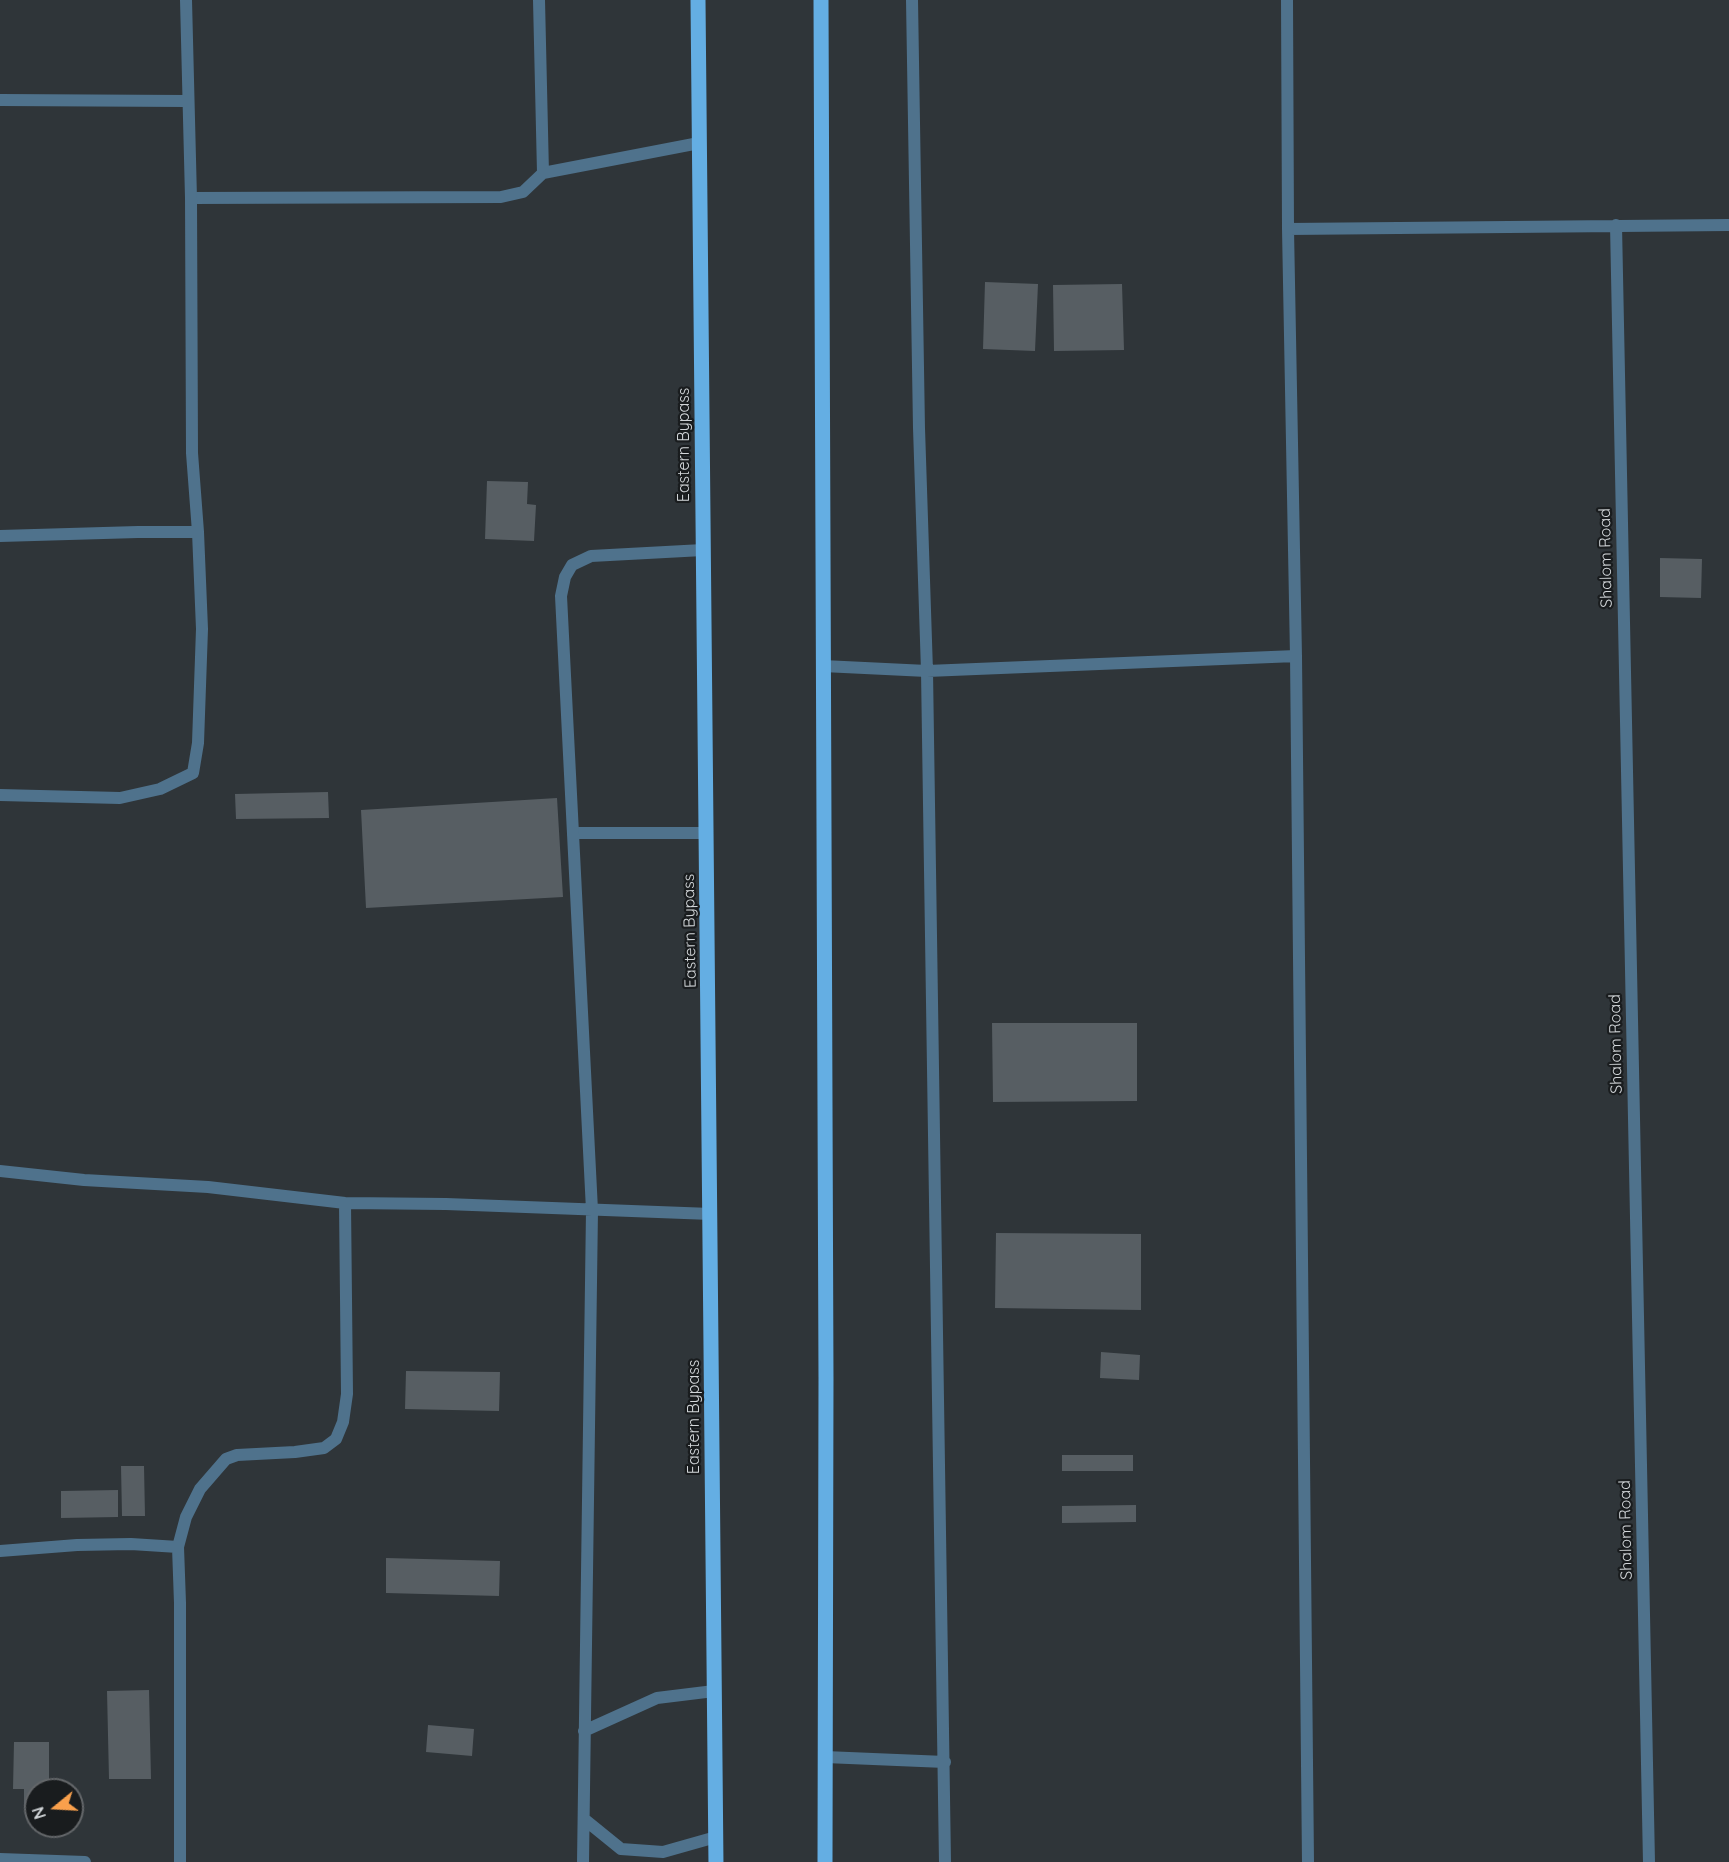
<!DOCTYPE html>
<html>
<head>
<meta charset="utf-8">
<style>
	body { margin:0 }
	#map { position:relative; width:1729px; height:1862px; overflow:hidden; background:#2f3539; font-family:Quicksand,sans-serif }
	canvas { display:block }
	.north { position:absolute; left:24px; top:1778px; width:60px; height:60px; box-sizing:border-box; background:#191c1e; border:2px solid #636669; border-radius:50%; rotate:252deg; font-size:16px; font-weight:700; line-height:24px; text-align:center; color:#d2d6d9 }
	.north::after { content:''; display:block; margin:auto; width:21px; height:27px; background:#f9a04c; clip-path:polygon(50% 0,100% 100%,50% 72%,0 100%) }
</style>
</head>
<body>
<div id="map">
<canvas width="1729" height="1862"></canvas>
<div class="north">N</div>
</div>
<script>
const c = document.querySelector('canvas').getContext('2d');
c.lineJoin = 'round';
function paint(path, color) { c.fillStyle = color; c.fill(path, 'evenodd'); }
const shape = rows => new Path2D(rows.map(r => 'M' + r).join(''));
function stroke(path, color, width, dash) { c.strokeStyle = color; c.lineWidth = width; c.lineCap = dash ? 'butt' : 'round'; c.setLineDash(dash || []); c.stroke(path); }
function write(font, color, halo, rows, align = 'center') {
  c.font = font + ' Quicksand,sans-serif'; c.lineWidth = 4.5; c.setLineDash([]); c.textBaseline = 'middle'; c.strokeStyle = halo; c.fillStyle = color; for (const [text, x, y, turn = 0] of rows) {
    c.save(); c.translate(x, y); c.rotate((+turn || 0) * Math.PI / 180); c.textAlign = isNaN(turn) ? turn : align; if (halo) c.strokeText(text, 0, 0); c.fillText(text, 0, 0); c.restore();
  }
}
const building = shape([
	[985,282,1038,284,1035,351,983,349],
	[1122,284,1124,350,1054,351,1053,285],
	[487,481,528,482,527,504,536,505,534,541,485,539],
	[1660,558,1702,559,1701,598,1660,597],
	[328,792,329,818,236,819,235,794],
	[557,798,563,897,366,908,361,810],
	[992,1023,1137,1023,1137,1101,993,1102],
	[996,1233,1141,1234,1141,1310,995,1308],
	[1101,1352,1140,1355,1139,1380,1100,1378],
	[406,1371,500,1372,499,1411,405,1409],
	[1062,1455,1133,1455,1133,1471,1062,1471],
	[121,1466,144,1466,145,1516,122,1516],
	[118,1490,118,1517,61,1518,61,1491],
	[1136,1505,1136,1522,1062,1523,1062,1506],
	[386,1558,500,1561,499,1596,386,1593],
	[149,1690,151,1779,109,1779,107,1691],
	[428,1725,474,1729,472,1756,426,1752],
	[14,1742,49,1742,49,1790,36,1790,36,1808,24,1808,24,1789,13,1789]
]);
const lane = shape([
	[543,173,699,143],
	[191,198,501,197,523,192,543,173,539,0],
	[573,833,707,833]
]);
const street = shape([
	[912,0,919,428,927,671,945,1862],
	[1287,0,1288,229,1296,656,1308,1862],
	[0,100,187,101],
	[1616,225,1649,1862],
	[1288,229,1729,225],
	[0,536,138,532,198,532],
	[823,666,927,671,1296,656],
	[0,795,120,798,160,789,193,773,198,743,202,629,198,532,192,453,191,198,186,0],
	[0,1171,84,1180,208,1187,345,1203,446,1204,711,1214],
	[178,1547,186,1517,200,1489,226,1459,237,1455,295,1452,324,1448,336,1439,343,1422,347,1394,345,1203],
	[0,1551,77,1545,131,1544,178,1547,180,1603,180,1862],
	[584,1731,657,1698,714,1691],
	[825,1757,945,1762],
	[584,1819,621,1849,663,1852,716,1837],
	[0,1859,85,1862],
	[583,1862,592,1210,561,596,565,577,572,565,591,556,703,550]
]);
const primary = shape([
	[698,0,716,1862],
	[821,0,826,1377,825,1862]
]);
const streetNames = [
	["Eastern Bypass",684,445,-90],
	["Shalom Road",1606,558,-91],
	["Eastern Bypass",690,931,-91],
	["Shalom Road",1616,1044,-91],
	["Eastern Bypass",694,1417,-90],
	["Shalom Road",1626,1530,-91]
];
paint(building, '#575e63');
stroke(lane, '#4f728c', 12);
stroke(street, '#4f728c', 12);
stroke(primary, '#64aee3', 15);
write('16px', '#d2d6d9', '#191c1e', streetNames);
</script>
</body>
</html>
